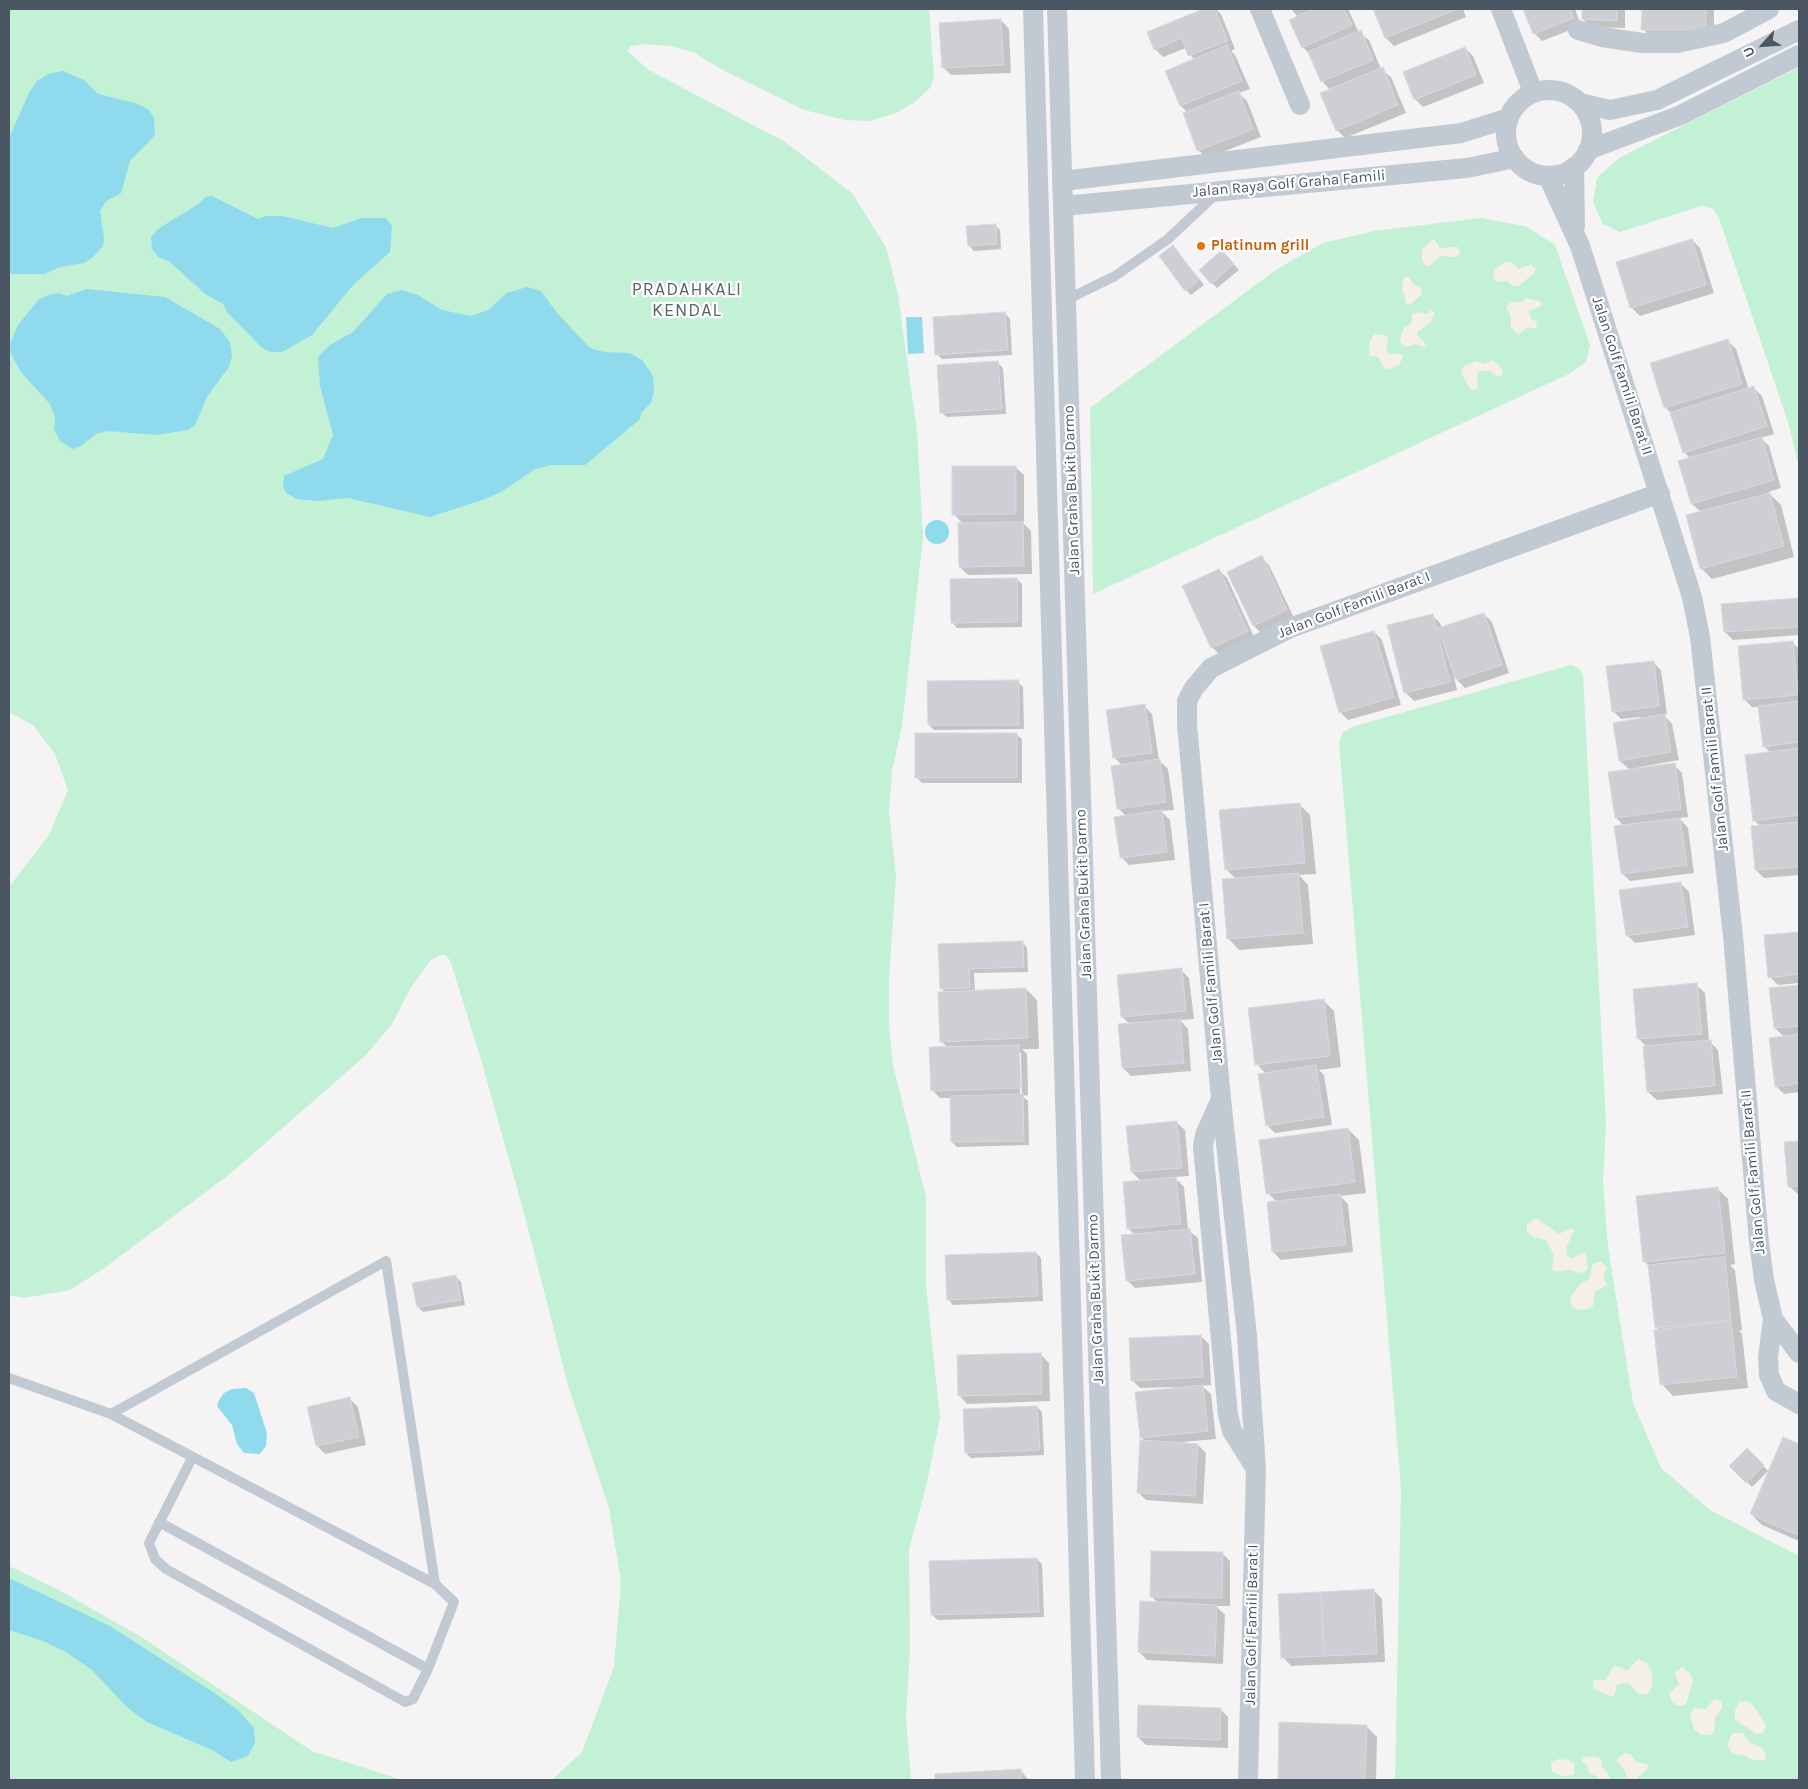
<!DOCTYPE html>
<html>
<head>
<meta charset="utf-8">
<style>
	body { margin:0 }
	#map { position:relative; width:1808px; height:1789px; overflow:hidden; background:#f5f3f3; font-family:Karla,sans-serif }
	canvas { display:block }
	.frame { position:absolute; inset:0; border:10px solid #4a5661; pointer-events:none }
	.north { position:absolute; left:1738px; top:20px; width:50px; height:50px; -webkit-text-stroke:4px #fff; paint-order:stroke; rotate:244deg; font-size:14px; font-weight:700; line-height:20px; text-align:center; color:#4a5661 }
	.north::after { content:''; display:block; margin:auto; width:18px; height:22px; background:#4a5661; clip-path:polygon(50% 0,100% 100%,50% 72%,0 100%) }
</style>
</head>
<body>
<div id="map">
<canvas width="1808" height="1789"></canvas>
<div class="frame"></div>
<div class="north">U</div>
</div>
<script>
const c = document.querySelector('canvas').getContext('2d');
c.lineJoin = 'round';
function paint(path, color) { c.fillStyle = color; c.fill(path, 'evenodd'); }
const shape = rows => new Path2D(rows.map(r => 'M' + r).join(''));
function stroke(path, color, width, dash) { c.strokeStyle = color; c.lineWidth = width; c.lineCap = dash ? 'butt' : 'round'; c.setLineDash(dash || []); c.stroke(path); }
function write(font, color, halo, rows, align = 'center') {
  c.font = font + ' Karla,sans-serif'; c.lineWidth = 4.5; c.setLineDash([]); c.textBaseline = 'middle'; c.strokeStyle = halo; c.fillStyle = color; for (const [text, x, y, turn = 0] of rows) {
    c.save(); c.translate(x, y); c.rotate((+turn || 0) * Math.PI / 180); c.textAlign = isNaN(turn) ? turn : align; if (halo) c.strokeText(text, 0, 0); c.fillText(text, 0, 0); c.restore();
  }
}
const green = shape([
	[9,9,929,9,934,76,930,88,915,102,896,113,870,121,845,120,804,110,719,68,693,52,671,46,644,44,631,46,627,51,649,70,785,142,852,193,886,247,898,295,917,431,923,538,902,726,892,771,889,812,896,875,889,980,889,1025,893,1065,926,1197,926,1285,940,1418,926,1487,909,1549,910,1648,906,1717,911,1780,552,1780,582,1752,614,1667,621,1582,609,1508,569,1389,524,1213,480,1056,450,960,445,955,440,955,431,960,411,987,392,1024,365,1056,231,1173,103,1269,70,1290,24,1298,9,1295,9,887,49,835,68,790,55,754,33,725,9,712],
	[1799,67,1799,468,1789,425,1719,218,1713,209,1701,206,1620,232,1603,224,1593,202,1597,178,1619,158],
	[1481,218,1525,226,1555,245,1590,345,1586,362,1571,373,1093,594,1090,408,1277,269,1323,243,1374,231],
	[1571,665,1579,668,1583,675,1606,1123,1603,1182,1608,1247,1633,1403,1661,1468,1710,1510,1799,1556,1799,1780,1395,1780,1401,1488,1339,743,1343,732,1355,726],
	[9,1566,57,1589,143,1638,312,1751,402,1780,9,1780]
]);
const sand = shape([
	[1432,240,1435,240,1440,248,1458,247,1460,253,1455,257,1441,256,1429,266,1425,265,1422,260,1422,249],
	[1506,262,1512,262,1518,269,1531,265,1535,268,1535,272,1519,286,1513,286,1507,281,1496,282,1493,277,1495,269],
	[1406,277,1410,277,1413,284,1422,289,1421,295,1410,305,1406,304,1402,287,1403,279],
	[1526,298,1540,301,1542,304,1540,307,1529,310,1531,319,1537,322,1536,328,1527,328,1518,335,1511,327,1511,317,1506,306,1512,302,1522,302],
	[1431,310,1435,313,1430,323,1417,332,1417,335,1426,344,1424,347,1416,344,1405,347,1400,341,1401,335,1404,328,1411,324,1412,314,1419,312,1427,314],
	[1375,334,1388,336,1386,349,1389,354,1401,354,1403,357,1399,365,1389,369,1384,368,1378,357,1369,356,1370,340],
	[1493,360,1503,370,1502,375,1498,377,1490,371,1479,371,1477,376,1478,389,1471,390,1461,373,1463,367,1475,361,1485,364],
	[1536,1218,1559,1234,1571,1228,1574,1230,1567,1246,1566,1255,1572,1258,1585,1252,1588,1269,1583,1273,1567,1270,1556,1272,1552,1270,1554,1255,1546,1240,1535,1238,1527,1232,1527,1224],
	[1601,1261,1607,1268,1603,1277,1607,1285,1595,1292,1593,1306,1589,1309,1578,1310,1573,1307,1570,1302,1572,1295,1580,1284,1589,1279,1593,1264],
	[1638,1659,1647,1663,1652,1673,1652,1685,1648,1694,1638,1694,1629,1684,1623,1683,1617,1685,1614,1696,1611,1697,1593,1688,1594,1680,1606,1680,1613,1667,1618,1666,1627,1671],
	[1682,1667,1690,1673,1693,1680,1686,1704,1678,1706,1672,1702,1669,1694,1679,1684,1675,1672],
	[1714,1699,1721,1701,1722,1708,1715,1718,1714,1732,1711,1735,1701,1735,1694,1729,1690,1714,1695,1708,1706,1709],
	[1740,1701,1750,1702,1755,1708,1766,1725,1763,1733,1757,1734,1735,1720,1735,1710],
	[1732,1733,1742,1733,1751,1743,1762,1748,1766,1755,1765,1760,1753,1760,1744,1755,1733,1754,1727,1746],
	[1624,1753,1630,1754,1636,1762,1647,1764,1649,1767,1635,1780,1627,1778,1625,1771,1616,1760],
	[1588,1756,1598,1757,1602,1760,1602,1766,1608,1773,1610,1780,1599,1780,1596,1776,1589,1773,1587,1765,1582,1761,1583,1758],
	[1559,1759,1568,1760,1575,1764,1574,1775,1562,1776,1552,1771,1551,1762]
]);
const water = shape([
	[63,71,84,80,98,94,135,103,148,109,154,118,155,135,130,161,121,193,106,201,100,211,104,238,103,246,93,257,84,263,60,267,44,274,13,274,9,273,9,138,29,93,37,81,48,74],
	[212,196,258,219,266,216,282,216,333,228,361,218,386,218,392,226,390,252,354,284,312,335,282,352,271,352,262,348,227,312,223,304,205,294,170,262,158,257,152,249,151,237,158,229,200,203,205,197],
	[527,287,541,291,557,313,590,348,604,352,630,353,642,360,653,376,654,391,651,403,641,413,640,419,585,465,552,465,535,469,501,492,485,499,430,517,348,498,318,501,297,499,286,493,283,486,284,476,323,459,333,435,320,386,318,357,330,345,353,332,387,294,402,290,418,295,442,310,471,316,488,310,507,293],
	[87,289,165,297,220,329,230,342,232,356,229,367,207,397,195,425,188,430,156,435,108,431,96,434,81,446,73,449,60,441,54,429,55,417,50,404,21,372,11,354,10,344,18,325,38,300,48,295,59,293,67,296],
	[906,317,922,317,924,353,908,354],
	'925 532a12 12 0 1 1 24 0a12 12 0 1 1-24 0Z',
	[246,1388,254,1393,267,1433,266,1446,260,1454,244,1453,237,1444,232,1425,217,1406,219,1400,224,1393,232,1389],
	[9,1578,110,1626,216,1694,239,1711,254,1728,255,1743,248,1756,231,1762,212,1750,147,1722,128,1708,91,1669,64,1651,43,1641,9,1630]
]);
const shadow = shape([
	[1206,9,1216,9,1221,14,1235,49,1231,51,1235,55,1250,89,1239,93,1247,101,1261,137,1207,158,1198,150,1187,112,1181,106,1166,72,1194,60,1186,48,1163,57,1155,49,1148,33],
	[1291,9,1348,9,1359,33,1369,40,1381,69,1391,77,1406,113,1345,138,1337,130,1330,90,1322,81,1311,56,1303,47,1298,17],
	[1374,9,1463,9,1466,17,1394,46,1386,38],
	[1525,9,1575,9,1581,26,1542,41,1534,33],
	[1583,9,1625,9,1625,28,1591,27,1583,19],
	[1643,9,1714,9,1714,38,1651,37,1643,29],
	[1001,20,1009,29,1011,73,951,75,943,67],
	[1465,48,1473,56,1484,83,1423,107,1415,99],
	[995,225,1000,230,1001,249,974,251,969,246],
	[1692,240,1700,248,1714,293,1640,316,1631,307],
	[1178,252,1204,285,1191,295,1186,290],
	[1227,257,1239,270,1217,288,1212,283],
	[1005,313,1010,319,1012,355,942,359,937,354],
	[1728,341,1736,349,1749,390,1754,388,1762,396,1774,434,1761,438,1769,446,1781,488,1768,492,1781,505,1794,557,1712,579,1701,568,1701,512,1692,504,1691,459,1684,452,1672,414,1665,407],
	[998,363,1003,368,1006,414,947,417,941,412],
	[1015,467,1024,475,1024,522,1022,522,1031,531,1032,574,968,575,960,567,963,524,954,514],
	[1261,557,1269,565,1294,618,1262,634,1254,626],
	[1219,570,1227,578,1255,639,1220,655,1212,647],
	[1017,579,1022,584,1022,627,957,628,952,622],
	[1798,599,1799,635,1733,640,1725,632],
	[1484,614,1492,622,1509,673,1465,688,1454,677,1457,690,1414,701,1406,693,1388,626,1432,615,1440,623,1442,628],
	[1374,632,1382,640,1401,705,1348,720,1340,712],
	[1793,643,1799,649,1799,875,1764,878,1756,870,1753,828,1761,827,1754,820,1771,753,1765,747,1759,707,1752,707,1744,699],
	[1653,662,1661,670,1667,714,1663,714,1672,724,1679,760,1640,767,1640,769,1674,765,1682,773,1688,817,1679,818,1688,828,1694,873,1630,881,1622,873,1624,826,1616,818,1630,770,1620,761,1640,719,1640,717,1621,719,1613,711],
	[1018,682,1023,687,1024,729,934,730,929,725],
	[1144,706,1152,714,1159,760,1168,769,1174,810,1161,811,1170,820,1175,860,1129,865,1121,857,1126,816,1118,808,1123,766,1114,757],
	[1016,734,1022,739,1022,783,922,783,916,777],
	[1299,804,1310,815,1316,874,1299,875,1308,885,1313,944,1239,950,1228,938,1236,879,1227,870],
	[1681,884,1689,892,1695,935,1635,943,1627,935],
	[1799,933,1799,983,1778,985,1770,977,1765,937],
	[1022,942,1027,948,1028,972,974,973,975,991,1026,989,1037,1000,1039,1049,1022,1049,1027,1054,1028,1095,1022,1096,1028,1101,1029,1145,957,1147,952,1142,951,1098,940,1098,932,1090,948,1048,941,1041,946,993,941,988,940,945],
	[1018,1053,1021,1053,1022,1094,1020,1094],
	[1181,970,1189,978,1194,1019,1180,1020,1188,1029,1191,1071,1131,1076,1123,1068,1130,1024,1122,1017],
	[1696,985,1705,993,1709,1041,1718,1050,1723,1094,1657,1100,1648,1092,1647,1047,1638,1038],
	[1799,986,1799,1092,1784,1094,1776,1086,1784,1037,1775,1028,1771,989],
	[1323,1000,1334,1011,1341,1067,1319,1070,1324,1075,1332,1125,1275,1133,1267,1125,1266,1074,1257,1064],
	[1176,1122,1185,1130,1189,1176,1174,1177,1184,1187,1188,1230,1198,1238,1202,1282,1135,1288,1127,1280,1135,1235,1129,1229,1142,1182,1132,1172],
	[1348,1129,1359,1140,1366,1193,1340,1196,1348,1204,1353,1252,1281,1260,1273,1252,1277,1202,1268,1193],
	[1799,1142,1799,1210,1798,1194,1789,1186,1785,1144],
	[1717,1188,1728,1199,1735,1264,1730,1265,1735,1270,1742,1330,1739,1331,1742,1334,1748,1388,1673,1396,1662,1384,1659,1330,1656,1327,1649,1266,1645,1262,1637,1197],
	[1036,1253,1041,1258,1043,1301,953,1305,948,1299],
	[456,1277,461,1282,465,1305,423,1312,418,1307,414,1284],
	[1201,1336,1209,1344,1211,1385,1202,1386,1211,1394,1216,1439,1182,1442,1198,1445,1206,1453,1203,1504,1146,1500,1138,1492,1145,1441,1141,1437,1172,1387,1140,1388,1132,1380],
	[1041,1355,1049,1363,1050,1401,967,1404,959,1395],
	[350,1399,358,1407,366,1445,325,1454,317,1446,309,1408],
	[1037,1407,1042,1412,1044,1455,971,1458,966,1453],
	[1784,1439,1799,1445,1799,1541,1762,1525,1751,1514],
	[1748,1450,1768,1471,1752,1487,1731,1466],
	[1222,1553,1230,1561,1230,1606,1216,1606,1225,1615,1223,1664,1147,1660,1139,1652,1158,1603,1152,1597],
	[1037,1559,1042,1564,1044,1617,938,1620,932,1615],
	[1374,1591,1382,1599,1385,1662,1291,1666,1283,1657],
	[1220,1709,1228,1717,1228,1748,1146,1745,1138,1737],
	[1280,1724,1366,1726,1377,1737,1376,1780,1279,1780],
	[1020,1770,1029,1780,937,1780,936,1775]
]);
const building = shape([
	[1203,9,1215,9,1228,41,1188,56,1182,38,1154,50,1147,32,1203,9],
	[1313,9,1344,9,1352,25,1302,48,1289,20,1313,9],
	[1373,9,1458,9,1385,38,1373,9],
	[1523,9,1570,9,1574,18,1533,34,1523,9],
	[1582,9,1617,9,1617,21,1582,19,1582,9],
	[1642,9,1706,9,1706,30,1641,30,1642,9],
	[1001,19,1004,65,942,68,939,23,1001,19],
	[1361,30,1373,60,1321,82,1308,52,1361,30],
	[1227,45,1242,81,1180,106,1165,71,1227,45],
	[1465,47,1476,75,1414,100,1403,72,1465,47],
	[1383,67,1398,105,1336,131,1320,93,1383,67],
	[1239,91,1253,129,1197,151,1183,113,1239,91],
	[996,224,997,244,968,246,966,226,996,224],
	[1692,239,1706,285,1630,308,1616,262,1692,239],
	[1173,245,1199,280,1185,291,1159,256,1173,245],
	[1222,250,1234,264,1211,284,1199,270,1222,250],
	[1005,312,1008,350,935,355,933,317,1005,312],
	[1728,339,1742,384,1664,408,1650,363,1728,339],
	[998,361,1002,409,940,413,937,365,998,361],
	[1754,386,1767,426,1683,453,1670,413,1754,386],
	[1762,437,1774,480,1691,504,1678,461,1762,437],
	[952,466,1016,466,1016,514,952,515,952,466],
	[1770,493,1784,546,1700,569,1686,515,1770,493],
	[1023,522,1024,566,959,567,958,523,1023,522],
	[1262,555,1287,610,1253,626,1227,572,1262,555],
	[1219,569,1248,631,1211,648,1182,586,1219,569],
	[1017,578,1018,622,951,623,950,579,1017,578],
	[1798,598,1799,627,1724,632,1721,604,1798,598],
	[1484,613,1502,665,1456,680,1438,628,1484,613],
	[1433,614,1450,682,1404,693,1387,625,1433,614],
	[1374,631,1394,697,1339,713,1320,646,1374,631],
	[1793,641,1798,695,1743,700,1738,646,1793,641],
	[1654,661,1659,706,1612,712,1606,666,1654,661],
	[1019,680,1019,725,928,725,927,681,1019,680],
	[1799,701,1799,742,1763,747,1758,706,1799,701],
	[1145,704,1152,753,1113,758,1106,710,1145,704],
	[1665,714,1671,752,1619,761,1613,723,1665,714],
	[915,733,1017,733,1017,778,915,778,915,733],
	[1799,748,1799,815,1753,821,1745,755,1799,748],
	[1160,759,1166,802,1117,809,1111,766,1160,759],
	[1675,763,1681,809,1615,818,1608,772,1675,763],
	[1300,803,1305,863,1225,870,1219,810,1300,803],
	[1162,810,1167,852,1120,858,1114,817,1162,810],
	[1680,818,1687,865,1621,874,1614,826,1680,818],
	[1799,822,1799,867,1755,870,1751,826,1799,822],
	[1298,873,1303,933,1227,939,1222,879,1298,873],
	[1681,882,1688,927,1626,936,1619,890,1681,882],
	[1799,932,1799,974,1768,978,1764,935,1799,932],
	[1023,941,1024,967,969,969,970,988,940,989,938,944,1023,941],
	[1182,968,1186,1011,1121,1017,1117,975,1182,968],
	[1697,983,1702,1034,1637,1039,1633,989,1697,983],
	[1799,985,1799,1026,1774,1028,1769,988,1799,985],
	[1026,988,1028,1038,940,1042,938,992,1026,988],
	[1324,999,1330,1056,1255,1065,1248,1008,1324,999],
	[1180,1019,1184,1063,1122,1068,1118,1024,1180,1019],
	[1799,1034,1799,1083,1775,1087,1769,1038,1799,1034],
	[1711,1040,1715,1086,1647,1092,1643,1046,1711,1040],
	[1019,1045,1021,1088,931,1091,929,1047,1019,1045],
	[1316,1065,1324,1117,1266,1126,1258,1074,1316,1065],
	[1023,1094,1024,1141,951,1142,950,1096,1023,1094],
	[1177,1121,1182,1168,1131,1172,1126,1126,1177,1121],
	[1348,1128,1355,1182,1266,1194,1259,1140,1348,1128],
	[1799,1141,1799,1186,1788,1187,1784,1142,1799,1141],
	[1176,1177,1181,1224,1127,1229,1123,1182,1176,1177],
	[1718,1187,1725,1253,1643,1262,1636,1196,1718,1187],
	[1340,1194,1346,1245,1272,1252,1267,1202,1340,1194],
	[1190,1229,1195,1274,1126,1281,1121,1235,1190,1229],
	[1036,1252,1038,1296,947,1300,945,1255,1036,1252],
	[1725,1257,1731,1320,1655,1328,1648,1265,1725,1257],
	[456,1275,461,1300,417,1307,412,1283,456,1275],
	[1731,1321,1737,1377,1660,1385,1654,1330,1731,1321],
	[1201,1335,1203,1377,1131,1381,1129,1338,1201,1335],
	[1041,1353,1042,1394,958,1396,957,1355,1041,1353],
	[1203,1385,1208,1431,1140,1438,1135,1392,1203,1385],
	[350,1397,359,1437,316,1446,307,1407,350,1397],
	[1037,1406,1040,1450,965,1453,963,1409,1037,1406],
	[1783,1437,1799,1444,1799,1536,1750,1514,1783,1437],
	[1140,1440,1198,1444,1195,1496,1137,1493,1140,1440],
	[1747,1448,1764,1465,1746,1483,1729,1466,1747,1448],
	[1151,1551,1223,1552,1222,1598,1150,1597,1151,1551],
	[1037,1558,1039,1612,931,1615,929,1561,1037,1558],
	[1374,1589,1377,1654,1324,1656,1321,1592,1374,1589],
	[1321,1592,1324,1656,1281,1658,1278,1594,1321,1592],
	[1140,1601,1217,1605,1215,1656,1138,1652,1140,1601],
	[1138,1705,1221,1708,1220,1740,1137,1737,1138,1705],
	[1279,1722,1367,1725,1365,1780,1278,1780,1279,1722],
	[1021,1769,1022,1780,935,1780,935,1774,1021,1769]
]);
const service = shape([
	[1066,300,1115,276,1168,239,1217,193],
	[9,1378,111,1414,435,1584,386,1261,111,1414],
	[192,1458,149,1543,155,1559,166,1569,405,1702,413,1699,428,1669,454,1602,435,1584],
	[159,1522,428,1669]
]);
const minor = shape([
	[1033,9,1085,1780],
	[1057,9,1111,1780],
	[1260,9,1300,105],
	[1501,9,1533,92],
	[1578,30,1602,37,1642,43,1677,43,1724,33,1769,9],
	'1506 133a43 43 0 1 1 86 0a43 43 0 1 1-86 0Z',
	[1580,103,1610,110,1657,100,1799,30],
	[1588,150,1681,115,1799,55],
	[1574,167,1575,226],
	[1548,176,1580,246,1692,597,1700,637,1733,936,1759,1242,1764,1280,1773,1319,1799,1353],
	[1063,181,1461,133,1509,118],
	[1063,206,1467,168,1515,158],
	[1221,1099,1205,1135,1203,1147,1228,1415,1232,1431,1256,1469],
	[1773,1319,1768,1357,1769,1375,1776,1391,1799,1404],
	[1248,1780,1256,1469,1247,1335,1221,1099,1187,724,1187,701,1194,688,1211,668,1290,628,1660,493]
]);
const markers = [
	[1201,246,5,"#e8710a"]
];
const streetNames = [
	["Jalan Raya Golf Graha Famili",1289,184,-5],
	["Jalan Golf Famili Barat II",1622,376,72],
	["Jalan Graha Bukit Darmo",1072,490,-92],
	["Jalan Golf Famili Barat I",1354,605,-21],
	["Jalan Golf Famili Barat II",1715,769,-96],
	["Jalan Graha Bukit Darmo",1084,894,-92],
	["Jalan Golf Famili Barat I",1211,983,-95],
	["Jalan Golf Famili Barat II",1753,1172,-95],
	["Jalan Graha Bukit Darmo",1096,1299,-92],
	["Jalan Golf Famili Barat I",1252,1625,-89]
];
const foodNames = [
	["Platinum grill",1211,246]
];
const quarterNames = [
	["PRADAHKALI",687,290],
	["KENDAL",687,311]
];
paint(green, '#c3f1d5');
paint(sand, '#f5f0e5');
paint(water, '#90daee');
paint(shadow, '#0003');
paint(building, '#cdcfd5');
stroke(building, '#d7d9de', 1);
stroke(service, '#c1cad2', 10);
stroke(minor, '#c1cad2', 20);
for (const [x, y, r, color] of markers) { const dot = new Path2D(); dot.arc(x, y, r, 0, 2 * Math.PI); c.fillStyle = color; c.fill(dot); stroke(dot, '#fff', 2); }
write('15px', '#4a5661', '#fff', streetNames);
write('bold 15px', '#c56008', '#fff', foodNames, 'left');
c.letterSpacing = '1px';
write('18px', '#5f6368', '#fff', quarterNames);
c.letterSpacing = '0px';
</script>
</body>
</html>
